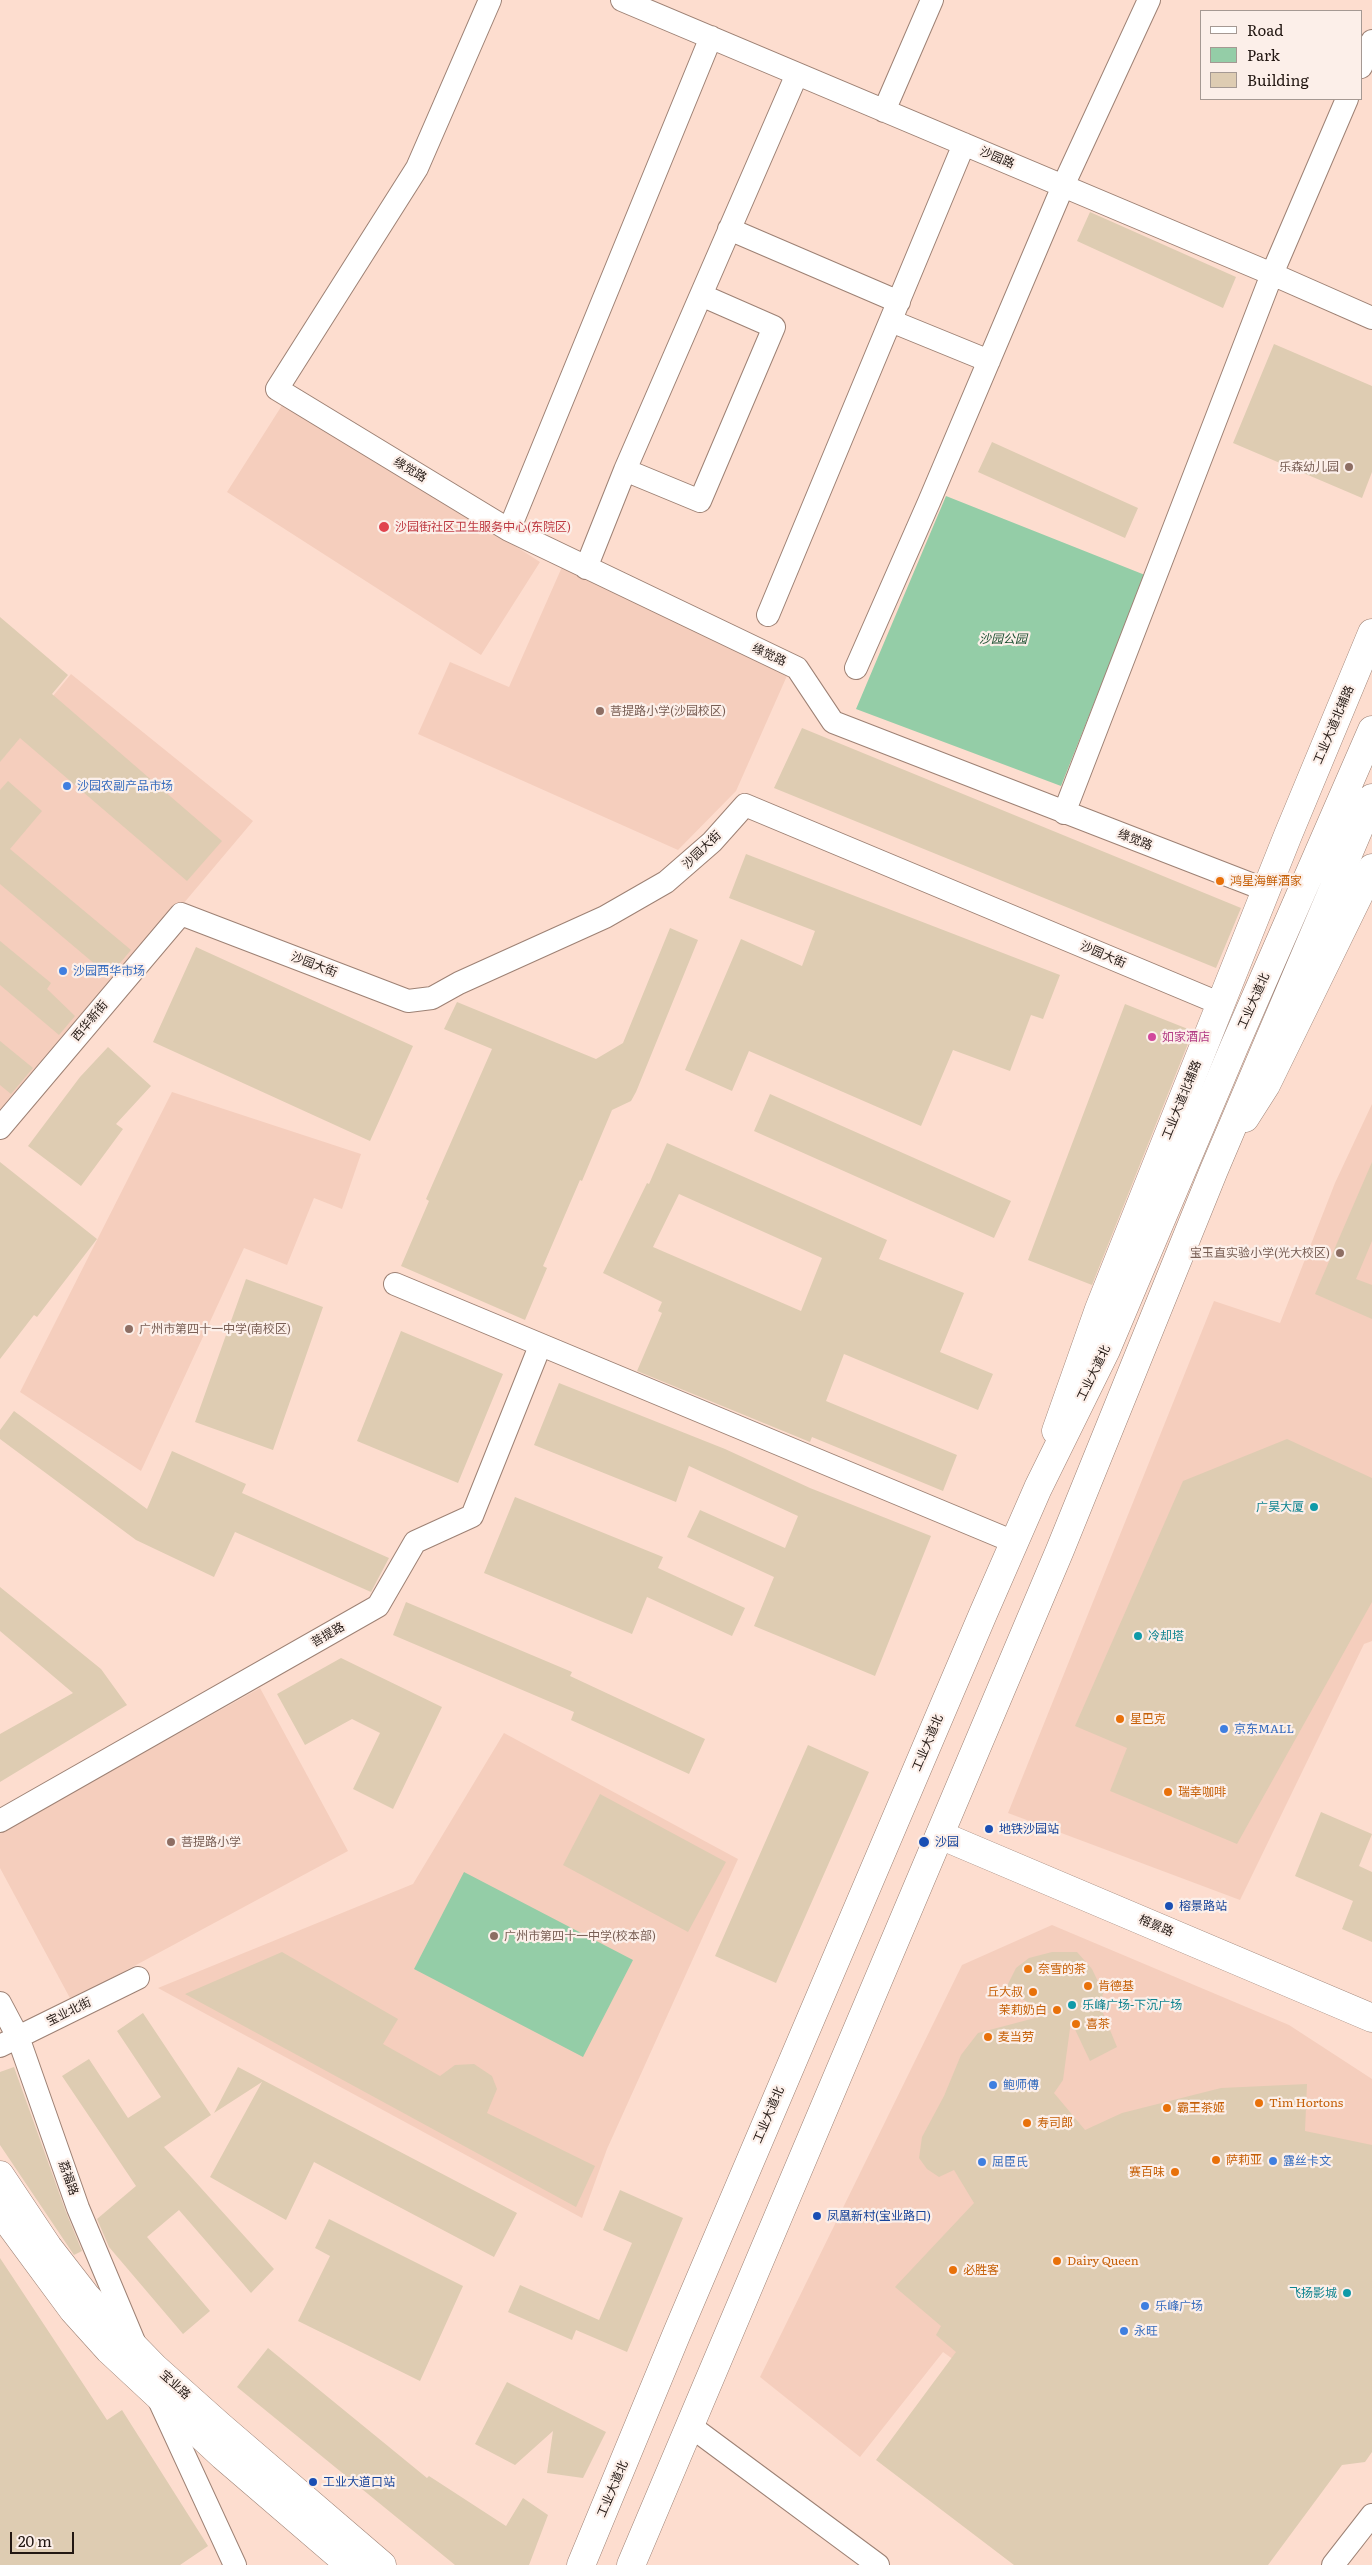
<!DOCTYPE html>
<html>
<head>
<meta charset="utf-8">
<style>
	body { margin:0 }
	#map { position:relative; width:1372px; height:2565px; overflow:hidden; background:#fdddcf; font-family:Literata,serif }
	canvas { display:block }
	.legend { position:absolute; left:1200px; top:10px; width:162px; height:90px; box-sizing:border-box; background:#fcefe9; border:1px solid #a59993; margin:0; padding:6px 9px; list-style:none; font-size:15px; color:#221712 }
	.legend li { display:flex; align-items:center; gap:10px; height:25px }
	.legend b { width:25px; border:1px solid #a59993 }
	.scale { position:absolute; left:10px; top:2532px; width:64px; height:22px; box-sizing:border-box; border:2px solid #221712; border-top:0; padding-left:6px; font-size:15px; line-height:18px; white-space:nowrap; color:#221712; -webkit-text-stroke:4px #fcefe9; paint-order:stroke }
</style>
</head>
<body>
<div id="map">
<canvas width="1372" height="2565"></canvas>
<ul class="legend">
<li><b style="height:6px;background:#fff"></b>Road</li>
<li><b style="height:14px;background:#94cda7"></b>Park</li>
<li><b style="height:14px;background:#deccb2"></b>Building</li>
</ul>
<div class="scale">20 m</div>
</div>
<script>
const c = document.querySelector('canvas').getContext('2d');
c.lineJoin = 'round';
function paint(path, color) { c.fillStyle = color; c.fill(path, 'evenodd'); }
const shape = rows => new Path2D(rows.map(r => 'M' + r).join(''));
function stroke(path, color, width, dash) { c.strokeStyle = color; c.lineWidth = width; c.lineCap = dash ? 'butt' : 'round'; c.setLineDash(dash || []); c.stroke(path); }
function write(font, color, halo, rows, align = 'center') {
  c.font = font + ' Literata,"Noto Sans SC",serif'; c.lineWidth = 4.5; c.setLineDash([]); c.textBaseline = 'middle'; c.strokeStyle = halo; c.fillStyle = color; for (const [text, x, y, turn = 0] of rows) {
    c.save(); c.translate(x, y); c.rotate((+turn || 0) * Math.PI / 180); c.textAlign = isNaN(turn) ? turn : align; if (halo) c.strokeText(text, 0, 0); c.fillText(text, 0, 0); c.restore();
  }
}
const built = shape([
	[286,399,540,562,481,655,227,492],
	[562,567,790,669,736,791,678,850,418,734,450,662,509,687],
	[71,674,253,821,0,1121,0,761],
	[172,1092,361,1154,342,1209,314,1198,287,1265,244,1248,141,1471,20,1392],
	[1372,1104,1372,1641,1364,1644,1240,1900,1008,1813,1214,1301,1280,1323,1335,1183],
	[260,1688,348,1851,71,2000,0,1868,0,1833],
	[504,1733,738,1859,607,2149,582,2218,158,1988,413,1884],
	[1052,1925,1289,2025,1372,2079,1372,2199,997,2391,943,2352,860,2457,760,2377,962,1965]
]);
const green = shape([
	[946,496,1145,575,1061,786,856,709],
	[464,1872,633,1960,583,2057,414,1969]
]);
const building = shape([
	[1090,212,1236,277,1223,308,1077,241],
	[1274,344,1372,386,1372,472,1362,498,1233,443],
	[992,442,1138,508,1125,538,978,472],
	[0,617,68,675,52,694,222,841,187,881,20,738,0,762],
	[802,728,1241,908,1216,968,774,788],
	[8,781,42,811,10,849,131,950,109,976,0,884,0,790],
	[746,854,1060,975,1043,1019,1031,1015,1010,1071,953,1050,921,1126,749,1051,732,1091,685,1070,741,939,802,966,815,931,729,898],
	[670,928,698,940,636,1092,631,1101,612,1110,582,1181,580,1180,543,1266,547,1268,525,1320,401,1266,429,1201,426,1199,492,1049,444,1029,457,1002,596,1059,623,1043],
	[0,941,51,983,47,989,75,1016,59,1035,0,985],
	[196,947,413,1046,370,1141,153,1042],
	[1125,1004,1193,1031,1092,1285,1028,1260],
	[0,1041,33,1068,11,1094,0,1085],
	[108,1047,151,1086,116,1124,123,1129,81,1186,28,1146,80,1077],
	[770,1094,1011,1201,994,1238,754,1131],
	[667,1143,887,1240,879,1259,964,1293,940,1352,993,1374,978,1410,844,1354,826,1401,957,1455,943,1491,812,1437,810,1442,637,1371,662,1313,658,1311,662,1302,603,1273,647,1183,649,1184],
	[679,1194,822,1258,801,1311,653,1247],
	[0,1162,97,1239,37,1317,34,1315,0,1359],
	[1372,1162,1372,1241,1356,1279,1372,1285,1372,1319,1315,1294],
	[246,1279,323,1307,273,1450,195,1422],
	[401,1331,503,1374,458,1483,357,1441],
	[559,1383,725,1449,810,1488,931,1536,875,1676,754,1626,774,1577,687,1537,700,1510,785,1548,798,1516,689,1466,676,1502,534,1445],
	[14,1411,147,1509,172,1451,246,1484,242,1493,389,1558,371,1592,235,1532,214,1577,136,1540,0,1439,0,1430],
	[1287,1439,1372,1478,1372,1602,1237,1844,1110,1791,1127,1748,1075,1726,1183,1481],
	[515,1497,663,1557,658,1568,745,1608,732,1636,647,1597,632,1634,484,1573],
	[0,1587,101,1669,127,1705,0,1782,0,1734,73,1693,0,1631],
	[406,1602,572,1672,570,1676,705,1739,689,1774,571,1720,574,1712,393,1635],
	[341,1658,442,1707,393,1809,353,1789,380,1733,352,1719,305,1745,277,1694],
	[808,1745,869,1772,776,1983,715,1956],
	[600,1794,726,1862,688,1932,563,1865],
	[1321,1812,1372,1834,1359,1866,1372,1872,1372,1942,1342,1929,1353,1901,1295,1876],
	[282,1952,398,2019,383,2044,440,2076,455,2065,474,2064,492,2076,497,2089,487,2113,595,2166,576,2207,185,1994],
	[1052,1952,1077,1952,1092,1969,1103,1992,1101,2008,1117,2047,1090,2061,1071,2021,1063,2080,1054,2093,1085,2130,1122,2113,1221,2088,1307,2084,1305,2131,1372,2145,1372,2452,1365,2462,1342,2465,1268,2565,1014,2565,876,2460,956,2352,936,2335,941,2326,895,2287,974,2203,954,2170,939,2177,927,2169,919,2158,922,2137,944,2096,961,2055,978,2033,1050,2014,1009,1992,1008,1984,1016,1968,1029,1958],
	[143,2013,211,2115,164,2147,274,2269,251,2293,179,2210,147,2237,210,2311,183,2334,109,2247,97,2219,136,2186,62,2076,89,2059,128,2118,161,2097,117,2031],
	[14,2067,66,2212,82,2251,74,2255,0,2145,0,2072],
	[238,2067,517,2213,494,2257,314,2162,286,2220,210,2177,262,2082,214,2113],
	[620,2190,683,2218,627,2352,576,2330,572,2340,508,2312,520,2285,599,2320,632,2243,603,2230],
	[329,2219,463,2286,420,2381,298,2321,330,2256,315,2248],
	[0,2258,107,2420,122,2410,208,2546,180,2565,0,2565],
	[268,2348,427,2478,429,2476,506,2526,523,2498,548,2515,529,2565,455,2565,237,2387],
	[507,2382,606,2432,583,2478,547,2473,553,2431,515,2465,475,2444]
]);
const street = shape([
	[490,0,417,168,277,389,509,530,797,668,833,722,1266,890],
	[622,0,1272,274,1372,318],
	[1361,67,1372,41],
	[884,111,932,0],
	[729,229,899,302],
	[891,321,989,361],
	[625,470,700,501,774,327,701,295],
	[509,530,711,37],
	[586,568,625,470,797,74],
	[768,615,964,144],
	[856,668,929,502,1063,186,1149,0],
	[1064,813,1272,274,1347,99],
	[0,1128,181,914,408,1001,432,998,459,983,605,917,666,882,712,842,745,805,1221,1004],
	[395,1284,1014,1542],
	[0,1821,378,1606,415,1542,472,1516,540,1346],
	[0,2003,18,2037,78,2208,135,2344],
	[0,2046,138,1978],
	[158,2398,235,2565],
	[689,2425,878,2565],
	[1333,2565,1372,2515]
]);
const secondary = shape([
	[1245,1118,1266,1085,1372,868],
	[1056,1431,1099,1309,1288,835,1372,633],
	[940,1835,1372,2018],
	[0,2175,48,2247,86,2296,117,2329,155,2368,220,2426,382,2565],
	[0,2211,73,2310,109,2350,223,2456,350,2565]
]);
const primary = shape([
	[581,2565,677,2333,983,1614,1038,1488,1106,1350,1234,1047,1372,730],
	[631,2565,1060,1550,1214,1170,1372,798]
]);
const markers = [
	[1349,467,5,"#8d6e63"],
	[384,527,6,"#e0444e"],
	[600,711,5,"#8d6e63"],
	[67,786,5,"#3f7fe0"],
	[1220,881,5,"#e8710a"],
	[63,971,5,"#3f7fe0"],
	[1152,1037,5,"#d1479c"],
	[1340,1253,5,"#8d6e63"],
	[129,1329,5,"#8d6e63"],
	[1314,1507,5,"#0f9aa8"],
	[1138,1636,5,"#0f9aa8"],
	[1120,1719,5,"#e8710a"],
	[1224,1729,5,"#3f7fe0"],
	[1168,1792,5,"#e8710a"],
	[989,1829,5,"#1a4fb4"],
	[171,1842,5,"#8d6e63"],
	[924,1842,6,"#1a4fb4"],
	[1169,1906,5,"#1a4fb4"],
	[494,1936,5,"#8d6e63"],
	[1028,1969,5,"#e8710a"],
	[1088,1986,5,"#e8710a"],
	[1033,1992,5,"#e8710a"],
	[1072,2005,5,"#0f9aa8"],
	[1057,2010,5,"#e8710a"],
	[1076,2024,5,"#e8710a"],
	[988,2037,5,"#e8710a"],
	[993,2085,5,"#3f7fe0"],
	[1259,2103,5,"#e8710a"],
	[1167,2108,5,"#e8710a"],
	[1027,2123,5,"#e8710a"],
	[1216,2160,5,"#e8710a"],
	[1273,2161,5,"#3f7fe0"],
	[982,2162,5,"#3f7fe0"],
	[1175,2172,5,"#e8710a"],
	[817,2216,5,"#1a4fb4"],
	[1057,2261,5,"#e8710a"],
	[953,2270,5,"#e8710a"],
	[1347,2293,5,"#0f9aa8"],
	[1145,2306,5,"#3f7fe0"],
	[1124,2331,5,"#3f7fe0"],
	[313,2482,5,"#1a4fb4"]
];
const streetNames = [
	["沙园路",997,158,23],
	["缘觉路",410,470,31],
	["缘觉路",769,655,25],
	["工业大道北辅路",1334,725,-67],
	["缘觉路",1135,840,21],
	["沙园大街",702,850,-44],
	["沙园大街",1103,955,23],
	["沙园大街",314,965,21],
	["工业大道北",1254,1001,-66],
	["西华新街",90,1021,-50],
	["工业大道北辅路",1182,1100,-68],
	["工业大道北",1094,1373,-64],
	["菩提路",328,1635,-30],
	["工业大道北",928,1743,-67],
	["榕景路",1156,1926,23],
	["宝业北街",69,2012,-26],
	["工业大道北",769,2115,-67],
	["荔福路",68,2178,71],
	["宝业路",175,2385,42],
	["工业大道北",613,2489,-67]
];
const educationNames = [
	["乐森幼儿园",1339,467,"right"],
	["菩提路小学(沙园校区)",610,711],
	["宝玉直实验小学(光大校区)",1330,1253,"right"],
	["广州市第四十一中学(南校区)",139,1329],
	["菩提路小学",181,1842],
	["广州市第四十一中学(校本部)",504,1936]
];
const healthNames = [
	["沙园街社区卫生服务中心(东院区)",395,527]
];
const parkNames = [
	["沙园公园",1003,639]
];
const shopNames = [
	["沙园农副产品市场",77,786],
	["沙园西华市场",73,971],
	["京东MALL",1234,1729],
	["鲍师傅",1003,2085],
	["露丝卡文",1283,2161],
	["屈臣氏",992,2162],
	["乐峰广场",1155,2306],
	["永旺",1134,2331]
];
const foodNames = [
	["鸿星海鲜酒家",1230,881],
	["星巴克",1130,1719],
	["瑞幸咖啡",1178,1792],
	["奈雪的茶",1038,1969],
	["肯德基",1098,1986],
	["丘大叔",1023,1992,"right"],
	["茉莉奶白",1047,2010,"right"],
	["喜茶",1086,2024],
	["麦当劳",998,2037],
	["Tim Hortons",1269,2103],
	["霸王茶姬",1177,2108],
	["寿司郎",1037,2123],
	["萨莉亚",1226,2160],
	["赛百味",1165,2172,"right"],
	["Dairy Queen",1067,2261],
	["必胜客",963,2270]
];
const hotelNames = [
	["如家酒店",1162,1037]
];
const cultureNames = [
	["广昊大厦",1304,1507],
	["冷却塔",1148,1636,"left"],
	["乐峰广场-下沉广场",1082,2005,"left"],
	["飞扬影城",1337,2293]
];
const transitNames = [
	["地铁沙园站",999,1829],
	["沙园",935,1842],
	["榕景路站",1179,1906],
	["凤凰新村(宝业路口)",827,2216],
	["工业大道口站",323,2482]
];
paint(built, '#f5cebd');
paint(green, '#94cda7');
paint(building, '#deccb2');
stroke(street, '#9d8174', 24);
stroke(secondary, '#9d8174', 29);
stroke(primary, '#9d8174', 29);
stroke(street, '#fff', 22);
stroke(secondary, '#fff', 28);
stroke(primary, '#fff', 28);
for (const [x, y, r, color] of markers) { const dot = new Path2D(); dot.arc(x, y, r, 0, 2 * Math.PI); c.fillStyle = color; c.fill(dot); stroke(dot, '#fcefe9', 2); }
write('12px', '#221712', '#fcefe9', streetNames);
write('12px', '#785e54', '#fcefe9', educationNames, 'left');
write('12px', '#be3a42', '#fcefe9', healthNames, 'left');
write('italic 12px', '#1a4e30', '#fcefe9', parkNames);
write('12px', '#366cbe', '#fcefe9', shopNames, 'left');
write('12px', '#c56008', '#fcefe9', foodNames, 'left');
write('12px', '#b23c85', '#fcefe9', hotelNames, 'left');
write('12px', '#0d838f', '#fcefe9', cultureNames, 'right');
write('12px', '#164399', '#fcefe9', transitNames, 'left');
</script>
</body>
</html>
